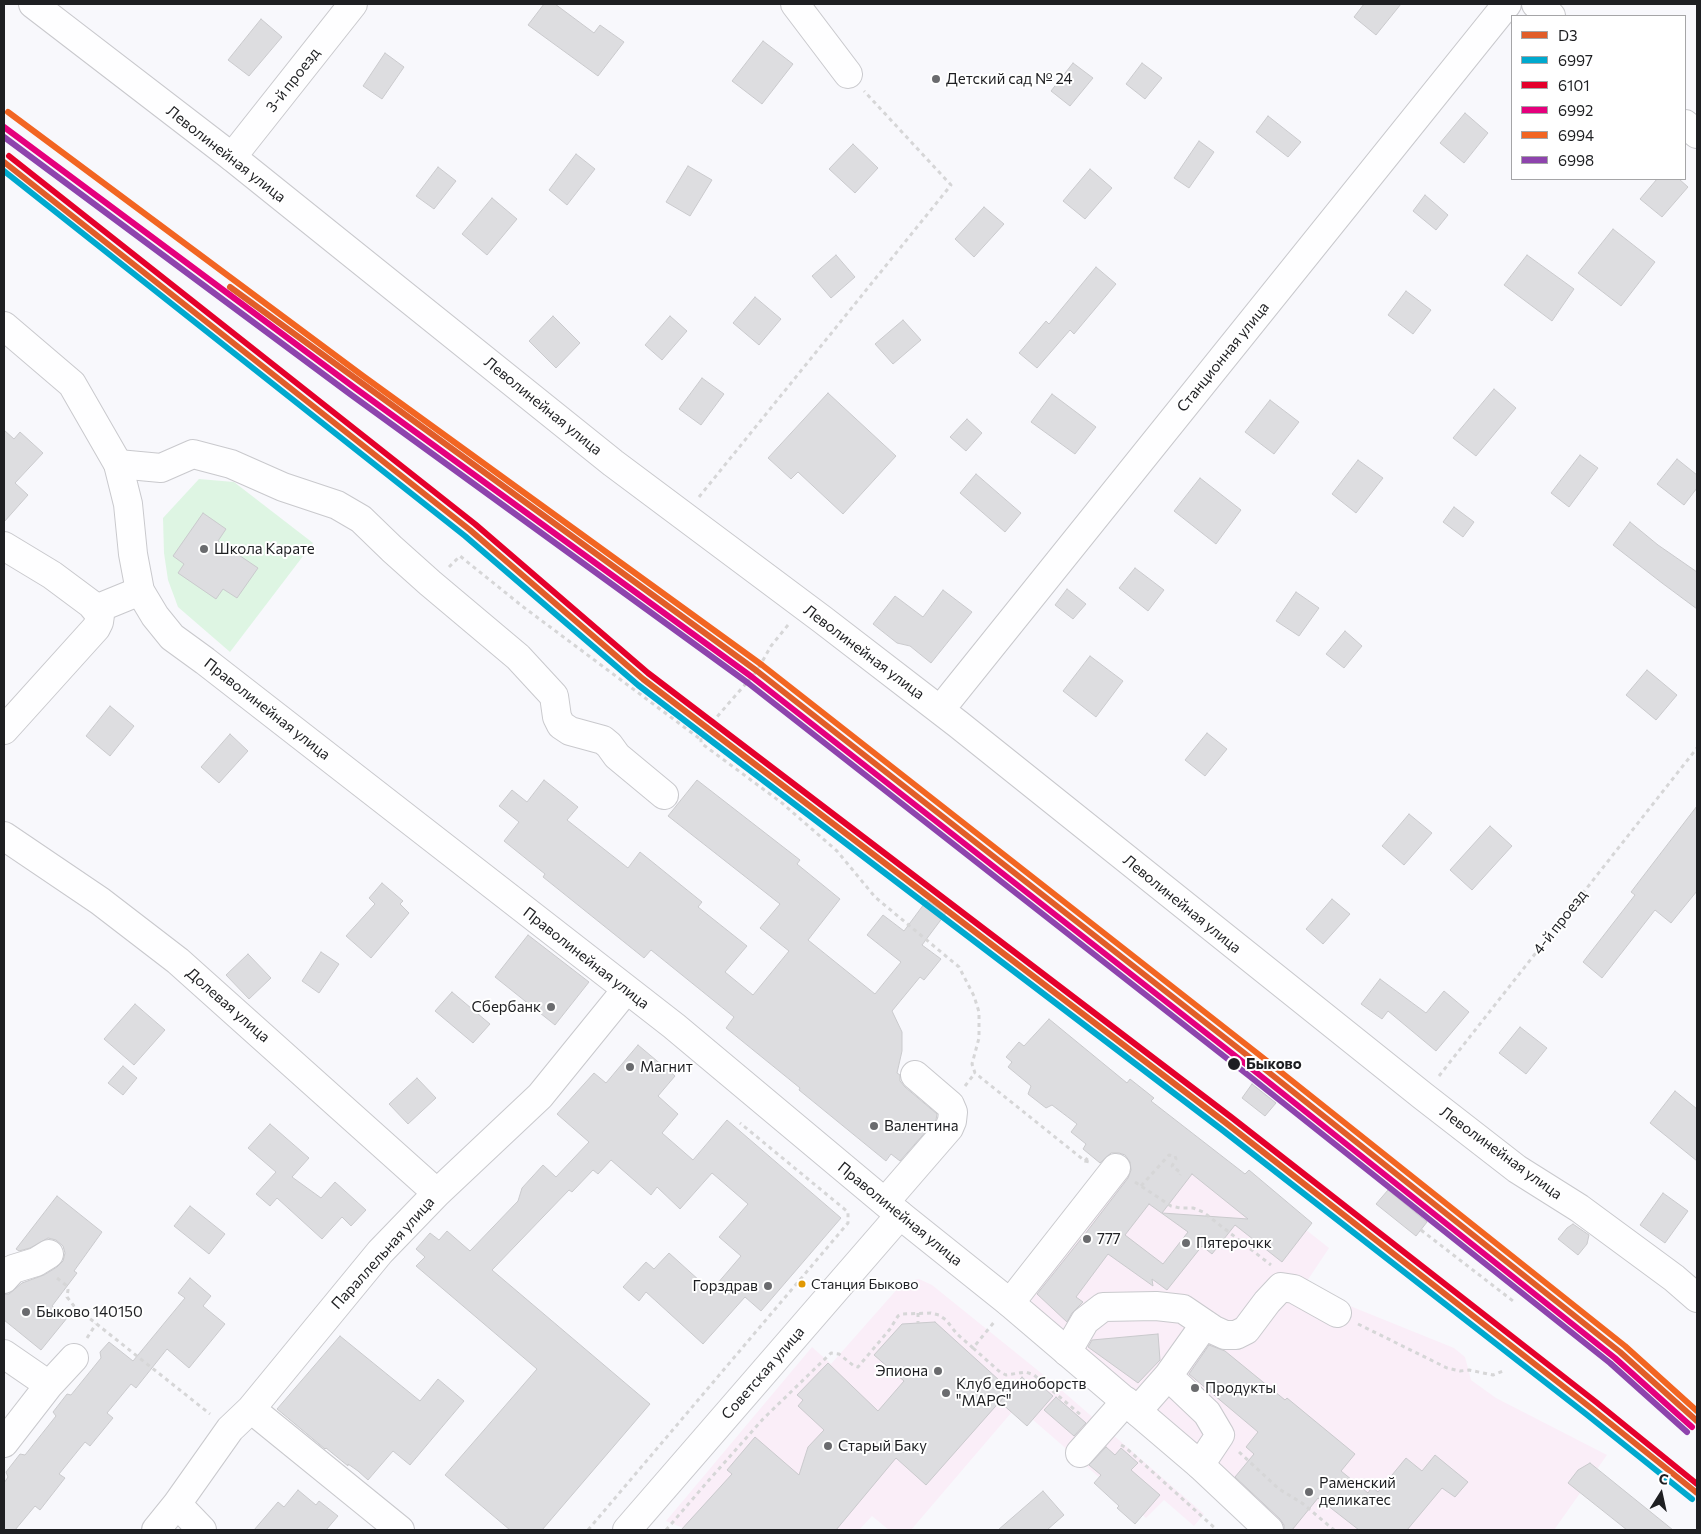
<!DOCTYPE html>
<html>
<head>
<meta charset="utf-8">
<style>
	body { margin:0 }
	#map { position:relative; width:1701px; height:1534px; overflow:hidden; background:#f8f8fc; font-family:Commissioner,sans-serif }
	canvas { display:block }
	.frame { position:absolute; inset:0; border:5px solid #1e1f22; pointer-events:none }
	.legend { position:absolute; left:1511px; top:15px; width:175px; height:165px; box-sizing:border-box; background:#fff; border:1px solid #a5a5a7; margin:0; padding:6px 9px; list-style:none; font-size:15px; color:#1e1f22 }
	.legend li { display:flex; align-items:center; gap:10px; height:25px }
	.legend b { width:25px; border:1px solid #a5a5a7 }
	.north { position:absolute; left:1636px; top:1469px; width:50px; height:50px; -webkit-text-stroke:4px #fff; paint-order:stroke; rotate:10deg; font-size:14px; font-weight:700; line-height:20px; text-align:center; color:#1e1f22 }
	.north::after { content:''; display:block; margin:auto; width:18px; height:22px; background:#1e1f22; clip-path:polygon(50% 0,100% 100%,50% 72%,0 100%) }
</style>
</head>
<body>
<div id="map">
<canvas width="1701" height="1534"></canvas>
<div class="frame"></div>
<ul class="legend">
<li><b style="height:6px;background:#e15d29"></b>D3</li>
<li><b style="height:6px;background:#00a9ce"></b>6997</li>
<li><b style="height:6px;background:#e4002b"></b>6101</li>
<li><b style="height:6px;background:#e5007d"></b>6992</li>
<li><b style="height:6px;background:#f26522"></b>6994</li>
<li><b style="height:6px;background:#8e44ad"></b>6998</li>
</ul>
<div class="north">С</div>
</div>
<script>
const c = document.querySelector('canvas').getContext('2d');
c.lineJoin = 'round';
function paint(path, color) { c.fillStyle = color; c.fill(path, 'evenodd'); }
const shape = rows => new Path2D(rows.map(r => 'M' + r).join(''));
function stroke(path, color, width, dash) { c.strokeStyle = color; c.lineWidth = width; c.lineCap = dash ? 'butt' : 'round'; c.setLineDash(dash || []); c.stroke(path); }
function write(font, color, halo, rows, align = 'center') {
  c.font = font + ' Commissioner,sans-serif'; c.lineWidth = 4; c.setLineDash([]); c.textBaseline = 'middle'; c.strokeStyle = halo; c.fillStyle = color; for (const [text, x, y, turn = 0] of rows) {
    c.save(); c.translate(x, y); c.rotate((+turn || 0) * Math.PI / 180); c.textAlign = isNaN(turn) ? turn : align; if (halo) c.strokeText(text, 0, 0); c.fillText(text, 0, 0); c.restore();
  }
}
const commercial = shape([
	[1185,1134,1329,1248,1303,1287,1454,1348,1465,1357,1471,1380,1496,1398,1607,1455,1554,1530,1284,1530,1038,1310,1032,1302,1031,1297,1128,1174,1134,1175],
	[919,1279,932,1285,1051,1381,1204,1514,1194,1526,1164,1500,1146,1518,1017,1406,911,1530,889,1530,872,1516,859,1530,688,1530,666,1521,812,1347,831,1364,899,1287,910,1281]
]);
const green = shape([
	[199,479,234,482,313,543,230,652,178,607,168,580,164,553,163,518]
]);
const building = shape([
	[544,4,555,4,594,33,600,25,624,42,598,76,528,25,544,4],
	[1364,4,1401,4,1376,35,1354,17,1364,4],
	[261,19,282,37,249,76,228,60,261,19],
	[763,41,793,64,762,104,732,81,763,41],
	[385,53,404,67,382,99,363,86,385,53],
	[1073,63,1093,78,1070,106,1051,91,1073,63],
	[1142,63,1162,78,1145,99,1126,84,1142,63],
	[1465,113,1488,133,1464,163,1440,143,1465,113],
	[1268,116,1301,142,1288,157,1256,132,1268,116],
	[1199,141,1214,152,1189,188,1174,178,1199,141],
	[853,144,878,168,855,193,829,169,853,144],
	[576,154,595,169,567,205,549,190,576,154],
	[688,166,712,180,690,216,666,202,688,166],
	[438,167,456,181,434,209,416,196,438,167],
	[1090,169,1112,188,1085,219,1063,201,1090,169],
	[1657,179,1679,179,1688,187,1662,217,1640,199,1657,179],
	[1425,195,1448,215,1436,230,1413,211,1425,195],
	[492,198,517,219,487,255,462,234,492,198],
	[984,207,1004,224,974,257,955,239,984,207],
	[1613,229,1655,262,1621,306,1578,273,1613,229],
	[836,255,855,277,831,298,812,276,836,255],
	[1527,255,1574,289,1552,321,1504,285,1527,255],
	[1096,267,1116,284,1074,334,1070,330,1037,368,1019,353,1046,321,1049,324,1096,267],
	[1406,291,1431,310,1413,334,1388,315,1406,291],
	[755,297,781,319,759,345,733,323,755,297],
	[553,316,580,343,556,368,529,341,553,316],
	[670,316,687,331,662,360,645,345,670,316],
	[903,320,921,340,893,364,875,344,903,320],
	[702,378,724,394,701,425,679,409,702,378],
	[1494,389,1516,408,1476,456,1453,438,1494,389],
	[828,393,896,456,843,514,798,472,791,479,768,458,828,393],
	[1052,394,1096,427,1075,454,1031,422,1052,394],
	[1270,400,1299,422,1274,454,1245,432,1270,400],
	[967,419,982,433,966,451,950,437,967,419],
	[4,430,14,439,20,432,43,453,15,483,28,495,4,522,4,430],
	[1580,455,1598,468,1569,507,1551,493,1580,455],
	[1677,459,1697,475,1697,488,1684,505,1657,484,1677,459],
	[1358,460,1383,478,1356,513,1332,494,1358,460],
	[976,474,1021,513,1005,532,960,493,976,474],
	[1200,478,1241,510,1216,544,1174,511,1200,478],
	[1454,507,1474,522,1463,537,1443,522,1454,507],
	[203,513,226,529,218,541,258,568,237,598,223,589,216,599,178,573,184,564,173,556,203,513],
	[1630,522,1658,545,1697,572,1697,609,1662,583,1613,545,1630,522],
	[1135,568,1164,590,1148,611,1119,588,1135,568],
	[1067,589,1086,604,1073,619,1055,605,1067,589],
	[943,590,972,612,931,663,910,646,897,643,873,624,895,596,923,617,943,590],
	[1296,592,1319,608,1299,636,1276,621,1296,592],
	[1345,631,1362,646,1344,668,1326,654,1345,631],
	[1090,656,1123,681,1096,717,1063,691,1090,656],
	[1647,670,1677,695,1656,720,1626,695,1647,670],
	[110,706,134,726,110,756,86,736,110,706],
	[1207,733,1227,749,1205,776,1185,760,1207,733],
	[230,734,248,751,219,783,201,767,230,734],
	[544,780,578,807,567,820,628,868,640,852,702,902,698,907,747,946,725,972,753,995,789,951,760,928,780,904,668,816,697,780,800,860,797,864,840,899,808,940,875,994,901,962,867,935,883,915,904,931,927,900,946,913,922,945,941,959,924,980,920,977,892,1011,902,1032,902,1051,897,1073,900,1075,900,1081,905,1087,937,1114,936,1120,900,1161,891,1154,886,1161,799,1090,800,1088,726,1028,734,1017,651,950,644,958,543,877,545,874,504,841,519,822,499,806,512,790,527,802,544,780],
	[1697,806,1697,891,1671,923,1655,910,1602,978,1583,962,1635,895,1631,892,1697,806],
	[1409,814,1432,833,1404,865,1382,846,1409,814],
	[1490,826,1512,846,1472,890,1450,870,1490,826],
	[382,883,403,901,400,904,409,913,371,958,346,936,375,904,369,898,382,883],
	[1332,899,1350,914,1323,944,1306,929,1332,899],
	[528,935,589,982,555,1025,495,977,528,935],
	[321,952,339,964,319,993,302,981,321,952],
	[248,954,271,978,249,999,226,975,248,954],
	[1380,979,1426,1013,1444,991,1469,1012,1436,1051,1388,1011,1382,1019,1361,1004,1380,979],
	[452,992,490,1024,473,1043,435,1011,452,992],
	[135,1004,165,1030,134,1065,104,1039,135,1004],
	[1049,1019,1127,1083,1130,1079,1154,1098,1151,1101,1245,1174,1249,1170,1312,1223,1282,1262,1235,1225,1212,1254,1202,1246,1167,1290,1152,1279,1153,1286,1108,1254,1076,1297,1083,1302,1072,1313,1067,1322,1037,1294,1085,1234,1128,1178,1131,1170,1130,1162,1125,1155,1119,1153,1111,1153,1100,1163,1083,1149,1086,1144,1071,1132,1077,1124,1052,1105,1046,1108,1028,1094,1031,1086,1008,1067,1012,1062,1006,1057,1019,1042,1024,1046,1049,1019],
	[1192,1174,1248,1219,1162,1213,1192,1174],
	[1149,1204,1188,1232,1163,1264,1125,1235,1149,1204],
	[1520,1027,1547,1048,1526,1074,1499,1053,1520,1027],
	[638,1045,675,1076,658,1096,678,1114,662,1133,693,1160,727,1120,841,1218,761,1311,745,1297,703,1344,646,1292,639,1301,623,1287,646,1262,654,1269,669,1253,711,1291,741,1256,719,1237,748,1204,712,1173,680,1209,657,1187,651,1195,611,1160,598,1174,593,1170,572,1192,569,1190,492,1270,650,1404,542,1530,510,1530,445,1475,537,1369,416,1266,425,1257,416,1249,430,1233,439,1240,447,1231,470,1251,518,1201,522,1188,543,1165,556,1177,589,1142,557,1114,594,1073,606,1083,638,1045],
	[123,1066,137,1078,123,1095,108,1083,123,1066],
	[417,1078,436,1098,408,1124,389,1104,417,1078],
	[1252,1084,1276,1103,1265,1116,1242,1098,1252,1084],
	[1675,1091,1697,1109,1697,1161,1650,1123,1675,1091],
	[270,1124,309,1158,292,1177,321,1198,335,1182,366,1210,351,1226,342,1217,322,1239,277,1198,270,1206,256,1194,276,1172,248,1148,270,1124],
	[1388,1190,1427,1222,1416,1236,1376,1204,1388,1190],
	[1663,1193,1688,1211,1665,1243,1640,1225,1663,1193],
	[57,1196,102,1232,74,1271,77,1273,52,1306,67,1318,41,1350,4,1320,4,1294,9,1294,22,1283,44,1275,57,1267,63,1261,65,1253,63,1246,56,1240,48,1238,30,1248,19,1251,16,1249,57,1196],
	[190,1206,225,1234,209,1254,174,1226,190,1206],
	[1573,1224,1589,1235,1587,1244,1578,1255,1558,1239,1567,1228,1573,1224],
	[190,1278,211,1296,203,1306,225,1324,189,1368,167,1349,136,1388,131,1384,107,1413,113,1418,90,1446,85,1442,59,1474,65,1478,40,1510,35,1506,15,1530,4,1530,4,1483,8,1477,6,1472,20,1454,25,1455,56,1416,53,1412,67,1394,71,1395,101,1358,100,1352,109,1342,133,1361,185,1298,178,1293,190,1278],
	[935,1322,1010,1390,926,1485,896,1458,836,1530,681,1530,732,1474,727,1470,755,1437,799,1475,808,1447,824,1430,798,1406,803,1400,797,1395,828,1363,878,1411,904,1381,874,1355,902,1324,935,1322],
	[1158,1334,1160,1360,1138,1383,1088,1347,1092,1340,1158,1334],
	[340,1336,420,1401,438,1379,464,1401,410,1465,393,1451,368,1480,358,1471,348,1464,348,1466,326,1448,325,1449,277,1409,340,1336],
	[1209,1345,1225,1351,1285,1400,1287,1398,1355,1454,1341,1471,1368,1493,1372,1487,1378,1492,1406,1458,1422,1471,1435,1455,1468,1482,1455,1497,1442,1488,1407,1530,1359,1530,1318,1498,1292,1530,1284,1530,1284,1525,1280,1519,1235,1477,1254,1454,1246,1447,1258,1432,1189,1374,1209,1345],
	[1022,1377,1033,1387,1037,1382,1053,1396,1027,1426,1000,1402,1022,1377],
	[1056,1397,1086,1423,1074,1436,1044,1410,1056,1397],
	[1106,1447,1115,1455,1121,1448,1138,1463,1131,1470,1160,1495,1135,1524,1117,1508,1119,1506,1094,1483,1101,1475,1089,1465,1106,1447],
	[1590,1463,1673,1530,1627,1530,1568,1483,1578,1470,1590,1463],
	[298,1490,316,1505,319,1501,338,1516,326,1530,254,1530,278,1502,284,1507,298,1490],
	[1043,1491,1064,1515,1047,1530,998,1530,1043,1491]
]);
const path = shape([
	[699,497,951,185,864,91],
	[449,567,460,556,522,606,700,739],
	[788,625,771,646,757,671,701,735,701,743,782,803,837,851,875,897,959,967,974,996,979,1012,979,1038,972,1064,975,1073,1085,1161,1089,1162],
	[1439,1076,1697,748],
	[965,1086,975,1073],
	[1085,1161,1090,1155],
	[1135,1182,1171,1206,1180,1208,1193,1208,1203,1212,1271,1265],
	[1141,1186,1169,1155,1175,1156,1176,1159,1172,1166,1181,1173,1180,1175],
	[1421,1230,1513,1301],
	[57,1278,67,1286,68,1290,67,1297,74,1306,210,1414],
	[918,1313,918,1323],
	[1358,1324,1447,1368,1460,1371,1469,1370,1493,1375,1503,1371],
	[87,1338,96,1324],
	[973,1348,1000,1372,1006,1375,1026,1372,1034,1375,1082,1416],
	[1121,1445,1125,1447,1217,1530],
	[1239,1452,1279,1489,1302,1503,1334,1530],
	[588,1530,848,1223,848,1212,740,1123],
	[666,1530,709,1480,763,1419,831,1353,839,1354,854,1366,858,1367,890,1329,898,1316,903,1314,931,1313,939,1315,946,1320,957,1334,973,1348,995,1321]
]);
const minor = shape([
	[795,4,848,74],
	[232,157,353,4],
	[118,464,161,468,193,454,231,464,283,487,337,505,361,519,392,549,430,583,518,657,554,696,557,717,561,725,570,731,603,740,609,745,617,756,664,795],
	[4,546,52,575,91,604,100,615,99,622,96,628,4,730],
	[96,609,140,591],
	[4,836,100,901,178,961,437,1193],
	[885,1202,949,1128,952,1121,953,1112,950,1105,915,1075],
	[4,1279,13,1269,36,1262,49,1254],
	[1010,1303,1116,1168],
	[1067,1352,1085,1321,1103,1307,1156,1306,1183,1309,1214,1330,1225,1335,1236,1335,1246,1330,1267,1302,1281,1287,1294,1289,1337,1313],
	[4,1354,49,1385],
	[1168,1376,1207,1413,1220,1435,1200,1465],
	[251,1409,400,1530],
	[1139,1413,1146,1401,1168,1376,1205,1324],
	[4,1443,49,1385,74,1358],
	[1080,1453,1126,1401],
	[177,1504,202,1530],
	[156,1530,177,1504,230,1429,251,1409,380,1252,437,1193,540,1096,626,990],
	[627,1530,900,1215]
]);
const major = shape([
	[33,4,232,157,613,463,823,620,958,724,1423,1096,1517,1169,1579,1208,1674,1278,1697,1298],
	[1536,4,1551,16],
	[1685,124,1697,134],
	[4,326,72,384,118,464,128,504,133,554,140,591,155,616,172,637,205,661,674,1026,900,1215,1010,1303,1200,1465,1269,1530],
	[940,710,1507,4]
]);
const rail1 = shape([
	[4,162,470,530,643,679,1226,1123,1591,1408,1697,1493],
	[230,287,757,671,1257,1063,1620,1352,1697,1421]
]);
const rail2 = shape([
	[4,171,465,536,638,685,1221,1129,1586,1414,1692,1499]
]);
const rail3 = shape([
	[9,156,475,524,648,673,1231,1117,1596,1402,1697,1484]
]);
const rail4 = shape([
	[4,127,355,388,752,677,1252,1069,1615,1358,1692,1427]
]);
const rail5 = shape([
	[8,112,363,376,762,665,1262,1057,1625,1346,1697,1411]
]);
const rail6 = shape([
	[4,137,350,394,748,683,1248,1075,1610,1363,1687,1432]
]);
const markers = [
	[936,79,5,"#6a6b6e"],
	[204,549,5,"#6a6b6e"],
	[551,1007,5,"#6a6b6e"],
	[1234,1064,7,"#1e1f22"],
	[630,1067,5,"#6a6b6e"],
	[874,1126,5,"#6a6b6e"],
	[1087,1239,5,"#6a6b6e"],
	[1186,1243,5,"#6a6b6e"],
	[802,1284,4.5,"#e19803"],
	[768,1286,5,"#6a6b6e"],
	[26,1312,5,"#6a6b6e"],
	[938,1371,5,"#6a6b6e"],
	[1195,1388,5,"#6a6b6e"],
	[946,1393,5,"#6a6b6e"],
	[828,1446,5,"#6a6b6e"],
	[1309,1492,5,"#6a6b6e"]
];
const busNames = [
	["Станция Быково",811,1284]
];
const poiNames = [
	["Детский сад № 24",946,79],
	["Школа Карате",214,549],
	["Сбербанк",541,1007,"right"],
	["Магнит",640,1067],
	["Валентина",884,1126],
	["777",1097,1239],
	["Пятерочкк",1196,1243],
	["Горздрав",758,1286,"right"],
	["Быково 140150",36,1312],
	["Эпиона",928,1371,"right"],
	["Клуб единоборств",956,1384],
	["\"МАРС\"",956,1401],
	["Продукты",1205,1388],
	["Старый Баку",838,1446],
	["Раменский",1319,1483],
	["деликатес",1319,1500]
];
const streetNames = [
	["3-й проезд",293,80,-52],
	["Леволинейная улица",226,154,38],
	["Станционная улица",1223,357,-51],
	["Леволинейная улица",543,406,39],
	["Леволинейная улица",864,652,37],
	["Праволинейная улица",267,709,38],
	["Леволинейная улица",1182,904,39],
	["4-й проезд",1560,922,-52],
	["Праволинейная улица",586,958,38],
	["Долевая улица",228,1005,41],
	["Леволинейная улица",1501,1153,36],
	["Праволинейная улица",900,1214,39],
	["Параллельная улица",383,1253,-48],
	["Советская улица",763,1373,-49]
];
const stopNames = [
	["Быково",1246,1064]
];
paint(commercial, '#faeef8');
paint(green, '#def5e3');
paint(building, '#dddde0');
stroke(building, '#cacacd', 1);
stroke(minor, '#c9c9cd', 30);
stroke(major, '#c9c9cd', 30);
stroke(path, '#d6d6d7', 3, [4, 4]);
stroke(minor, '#fefeff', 28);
stroke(major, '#fefeff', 28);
stroke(rail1, '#e15d29', 6);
stroke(rail2, '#00a9ce', 6);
stroke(rail3, '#e4002b', 6);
stroke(rail4, '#e5007d', 6);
stroke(rail5, '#f26522', 6);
stroke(rail6, '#8e44ad', 6);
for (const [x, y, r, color] of markers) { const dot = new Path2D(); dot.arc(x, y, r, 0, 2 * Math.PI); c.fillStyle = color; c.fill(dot); stroke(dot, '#fff', 2); }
write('14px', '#1e1f22', '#fff', busNames, 'left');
write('15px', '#1e1f22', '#fff', poiNames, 'left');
write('15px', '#1e1f22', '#fff', streetNames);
write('bold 15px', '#1e1f22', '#fff', stopNames, 'left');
</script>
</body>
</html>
